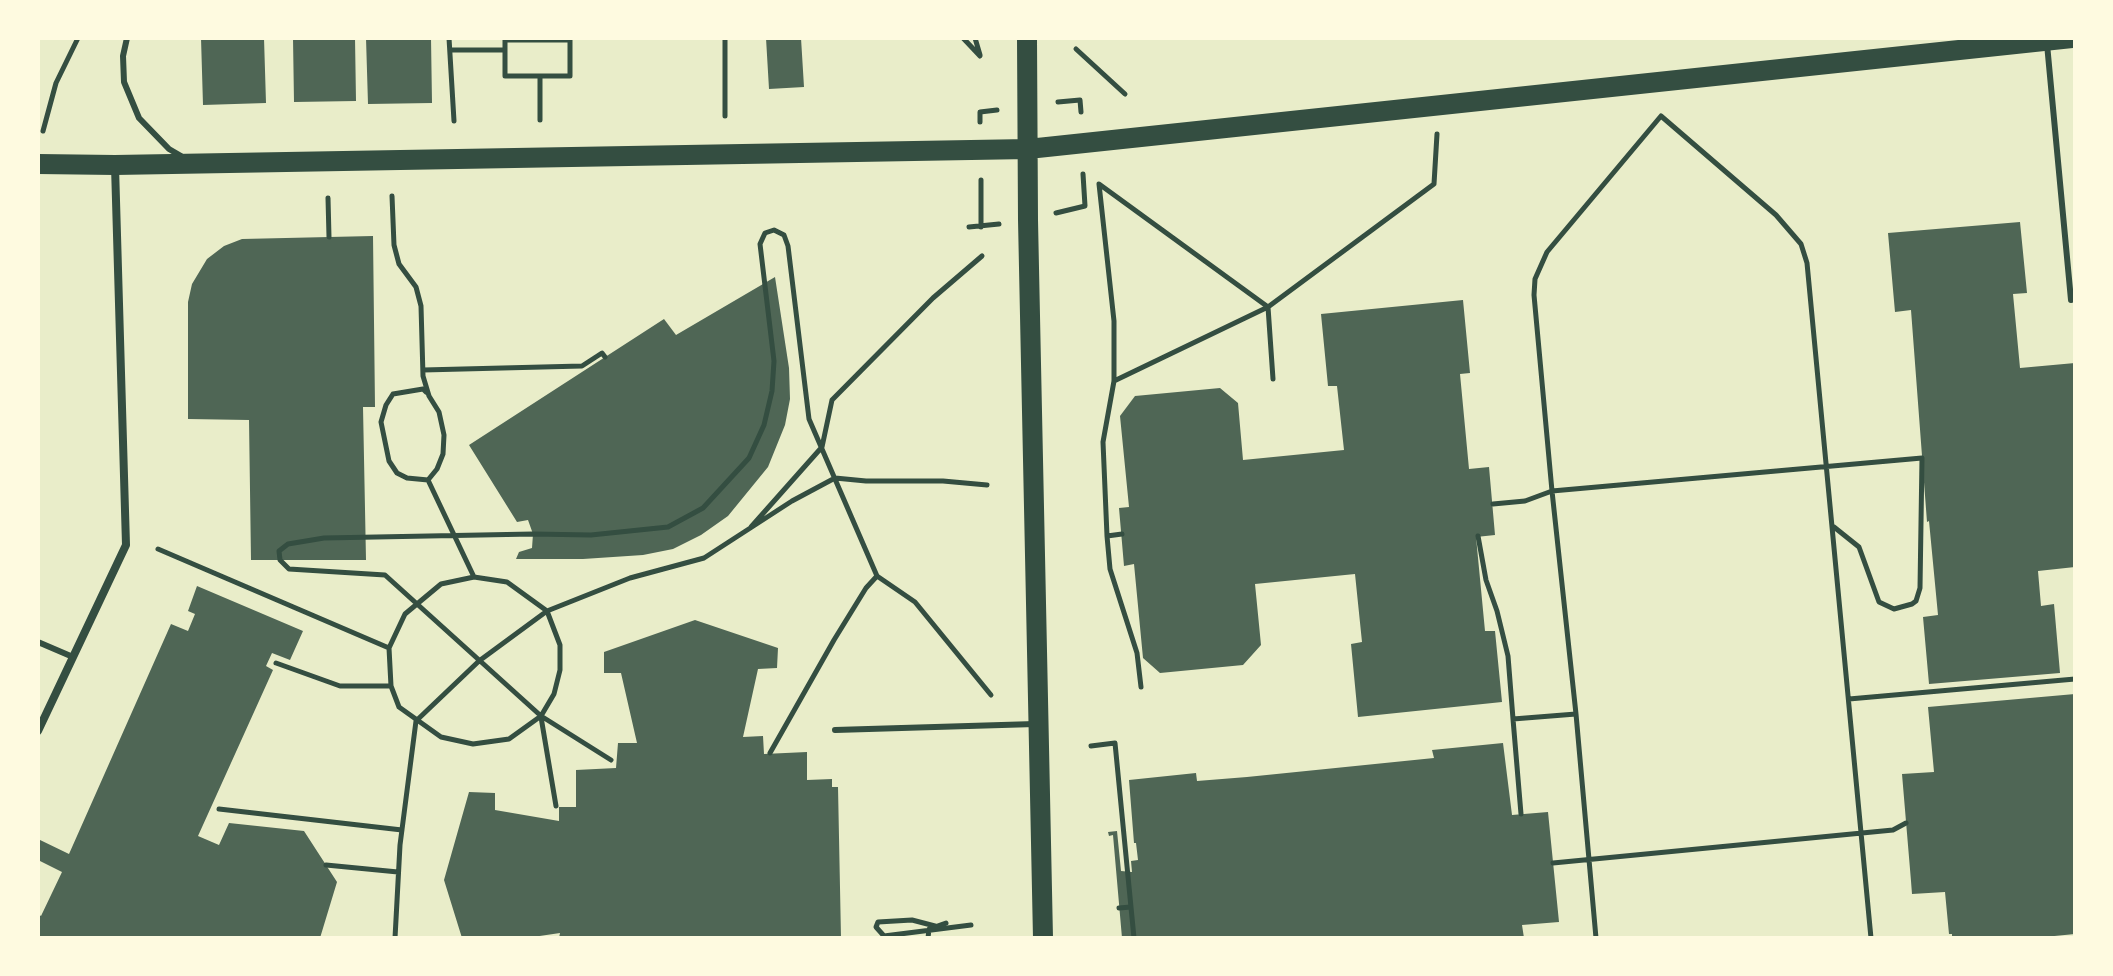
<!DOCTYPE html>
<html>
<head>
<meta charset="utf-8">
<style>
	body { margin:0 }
	#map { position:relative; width:2113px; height:976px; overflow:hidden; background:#e9edc9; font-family:"Archivo Narrow",sans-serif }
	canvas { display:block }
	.frame { position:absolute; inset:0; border:40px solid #fefae0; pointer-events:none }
</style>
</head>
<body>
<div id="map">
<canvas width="2113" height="976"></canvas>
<div class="frame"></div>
</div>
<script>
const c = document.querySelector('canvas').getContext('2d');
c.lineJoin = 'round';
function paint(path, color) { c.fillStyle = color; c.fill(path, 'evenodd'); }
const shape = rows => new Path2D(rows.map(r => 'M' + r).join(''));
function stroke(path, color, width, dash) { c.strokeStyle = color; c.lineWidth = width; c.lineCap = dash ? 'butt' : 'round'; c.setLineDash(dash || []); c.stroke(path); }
const building = shape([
	[201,38,264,38,266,103,203,105],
	[293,38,355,38,356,101,294,102],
	[366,38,431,38,432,103,368,104],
	[766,38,801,38,804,87,769,89],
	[2020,222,2027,293,2013,294,2020,368,2075,363,2075,567,2038,571,2041,606,2054,604,2060,673,1929,684,1923,617,1938,615,1929,521,1927,522,1911,310,1895,312,1888,233],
	[373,236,375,407,363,407,366,560,251,560,249,420,188,419,188,302,192,284,207,259,224,246,242,239],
	[775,277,789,368,790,399,785,425,768,467,728,516,701,535,673,549,643,555,583,559,516,559,519,552,532,548,533,534,528,520,517,522,469,445,664,319,676,335],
	[1463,300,1470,373,1460,374,1469,469,1489,467,1495,535,1476,537,1485,631,1495,631,1502,702,1358,717,1351,644,1362,642,1355,574,1255,584,1261,645,1243,665,1160,673,1143,658,1134,564,1124,566,1119,508,1129,507,1120,416,1135,396,1220,388,1238,403,1243,460,1344,450,1337,386,1328,386,1321,314],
	[197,586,303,631,290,660,272,653,266,666,273,670,198,836,219,845,229,823,304,831,337,882,320,938,38,938,38,914,41,916,62,872,38,860,38,839,69,854,171,624,188,631,195,614,188,611],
	[695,620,778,648,777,668,758,669,743,737,763,736,764,754,807,752,807,780,832,779,832,787,838,787,841,938,559,938,560,933,526,938,462,938,444,880,469,792,495,793,495,810,559,821,559,807,576,807,576,770,616,768,618,743,637,743,621,673,604,673,604,652],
	[2075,694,2075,934,2034,938,1952,938,1952,934,1949,934,1945,892,1912,894,1911,881,1902,774,1934,772,1928,707],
	[1503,743,1512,815,1548,812,1559,922,1522,925,1524,938,1122,938,1113,835,1109,836,1108,832,1117,831,1121,871,1132,872,1131,861,1138,860,1136,843,1134,843,1129,780,1196,773,1197,781,1247,777,1434,758,1432,750]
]);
const path = shape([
	[449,38,454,121],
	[963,38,980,56],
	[975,38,980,55],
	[1076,49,1125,94],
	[450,50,505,50,505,40,570,40,570,76,505,76,505,50],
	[1058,102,1080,100,1081,112],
	[725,116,725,38],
	[540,120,540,77],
	[980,122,980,112,997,110],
	[43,131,56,83,78,38],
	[981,180,981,227],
	[392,196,394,245,399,264,416,287,421,306,423,376,429,396,439,412,444,435,443,454,437,469,428,480,474,577],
	[328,198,329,237],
	[1056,213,1085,206,1083,174],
	[969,227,999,224],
	[423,370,582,366,602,353,605,357],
	[1114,381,1268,307,1434,184,1437,134],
	[426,392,423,389,393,394,386,405,381,422,389,461,397,473,407,478,428,480],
	[1493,504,1525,501,1552,491,1922,458,1920,588,1916,601,1912,604,1894,609,1879,602,1859,547,1834,527],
	[751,527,822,447,832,400,933,298,982,256],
	[1122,534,1107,536,1103,442,1114,381,1114,321,1099,184,1268,307,1273,379],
	[1107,536,1110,569,1137,653,1141,687],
	[1478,536,1486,580,1497,611,1508,656,1513,719,1576,714],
	[158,549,389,648,405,614,441,584,474,577,507,582,547,611,560,645,560,670,554,694,541,716,509,739,473,744,441,737,399,707,391,686],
	[276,663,340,686,391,686,389,648],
	[1849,699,2075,679],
	[541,717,556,806],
	[1513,719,1521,814],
	[1091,746,1115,743,1134,938],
	[770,753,834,640,866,588,877,576,915,602,991,695],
	[611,760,541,716,385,575,289,569,280,560,279,551,288,544,324,538,533,534,591,535,668,527,703,508,749,458,764,425,772,391,774,361,760,244,765,233,774,230,784,235,788,246,809,419,877,576],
	[219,809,402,830],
	[1553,863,1893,830,1906,823],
	[326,865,398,872],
	[1119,908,1131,907],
	[935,926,912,920,878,922,876,927,884,936,971,925],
	[395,938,400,845,416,721,479,661,547,611,630,578,704,558,792,501,835,478,866,481,943,481,987,485],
	[928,938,929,929,946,923],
	[1596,938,1576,714,1552,491,1534,295,1535,279,1547,252,1661,116,1776,215,1801,244,1807,263,1871,938]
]);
const service = shape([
	[127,38,123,56,124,82,139,118,169,149,181,156],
	[2047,44,2071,300],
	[38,642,73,657],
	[835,730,1035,724]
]);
const minor = shape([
	[38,731,126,545,115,166]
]);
const primary = shape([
	[1027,38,1028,220,1043,938],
	[38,164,115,165,1028,149,2072,38]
]);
paint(building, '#4f6655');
stroke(path, '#344e41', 5);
stroke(service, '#344e41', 6);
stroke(minor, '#344e41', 8);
stroke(primary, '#344e41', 20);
</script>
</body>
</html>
